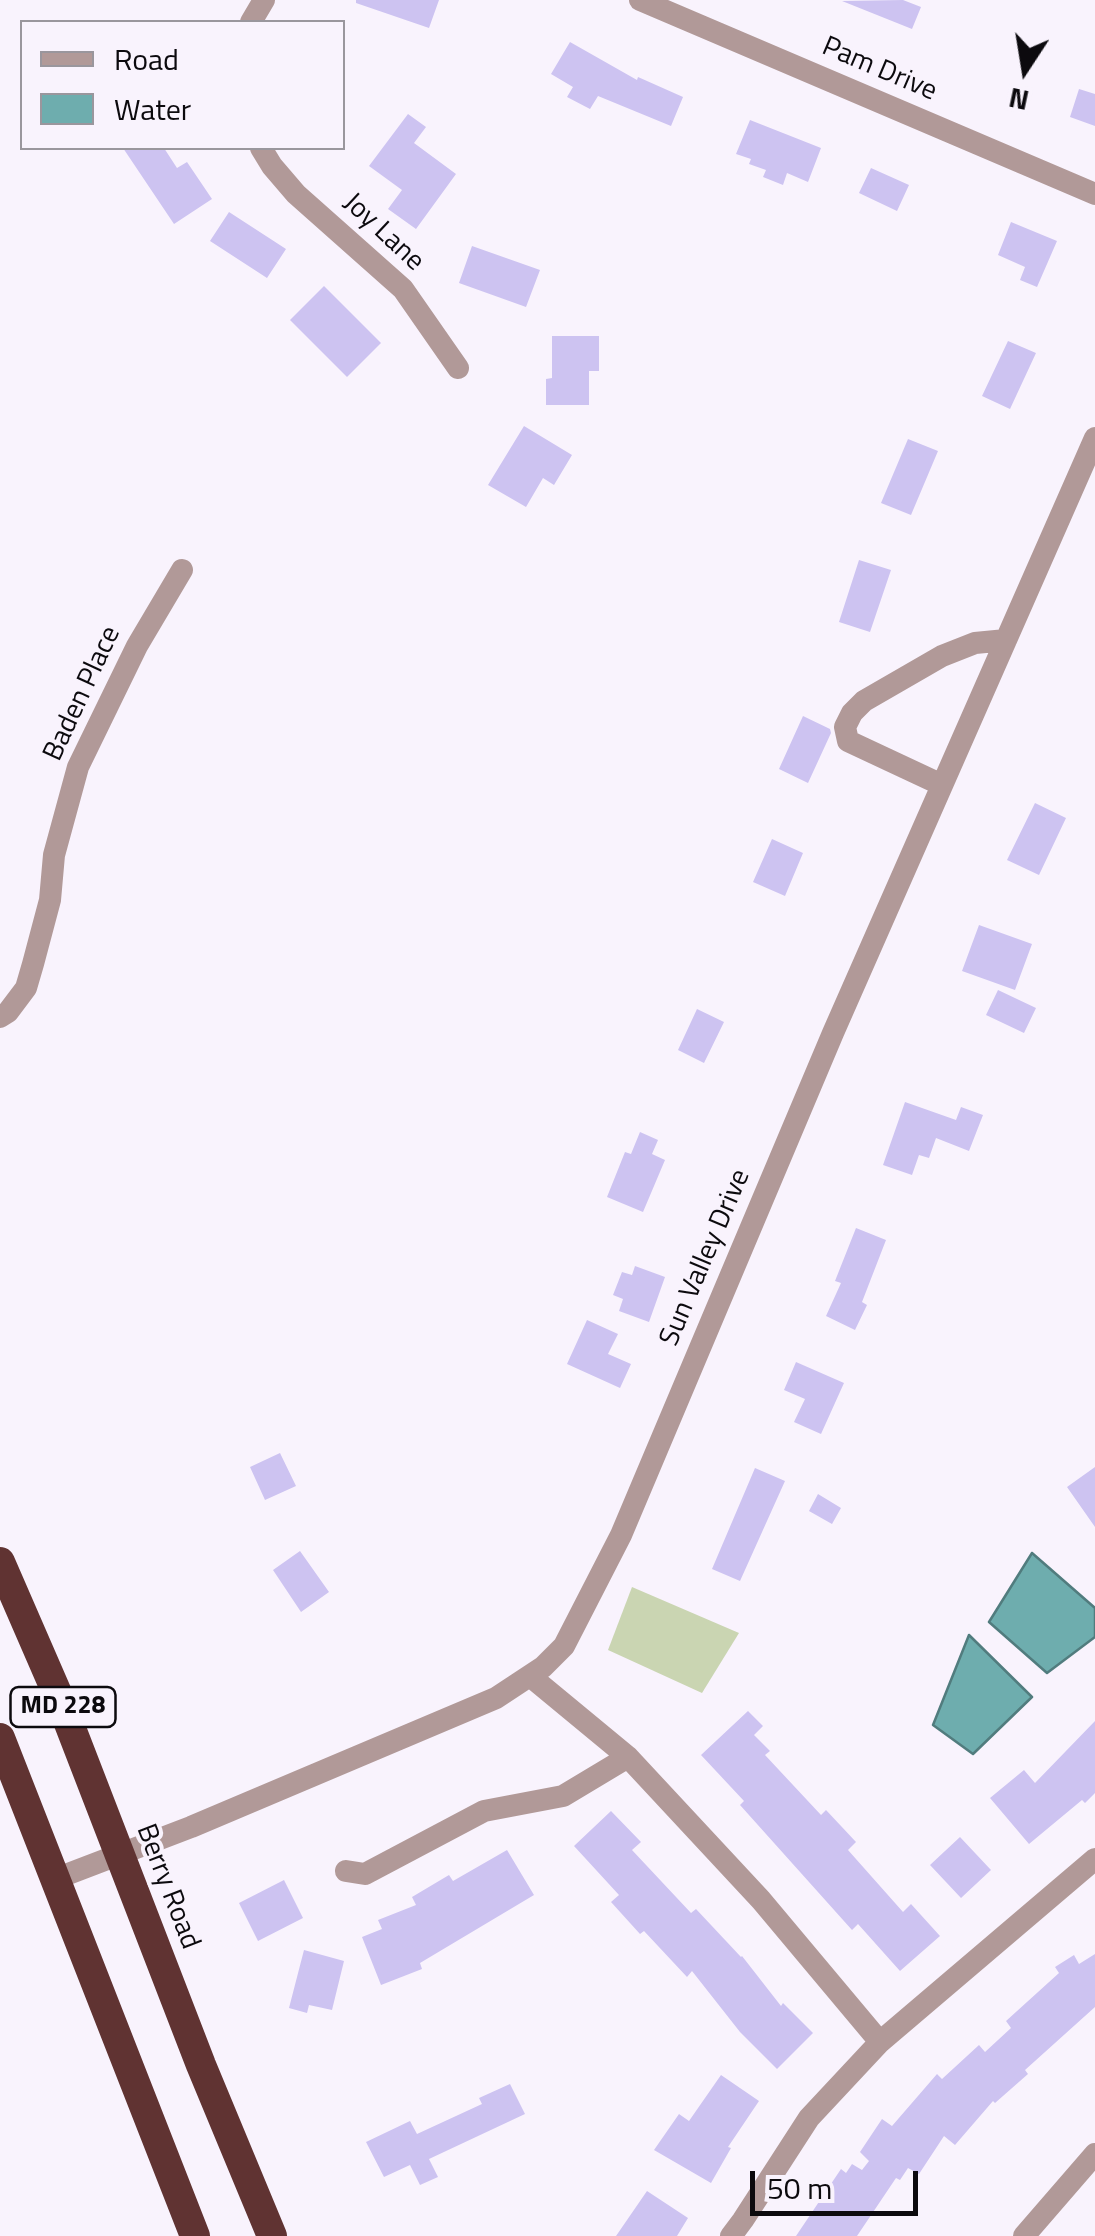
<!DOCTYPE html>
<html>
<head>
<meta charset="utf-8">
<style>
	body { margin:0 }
	#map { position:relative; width:1095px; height:2236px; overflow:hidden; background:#f9f3fd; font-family:"Titillium Web",sans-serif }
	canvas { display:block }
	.legend { position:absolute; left:20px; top:20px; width:325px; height:130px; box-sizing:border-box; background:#f9f3fd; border:2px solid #9a969d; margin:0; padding:12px 18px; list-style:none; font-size:30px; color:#0c0a0e }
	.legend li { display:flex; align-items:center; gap:20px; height:50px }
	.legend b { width:50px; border:2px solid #9a969d }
	.north { position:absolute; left:975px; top:20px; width:100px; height:100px; -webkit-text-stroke:8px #f9f3fd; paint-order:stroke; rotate:192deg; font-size:28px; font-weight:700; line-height:40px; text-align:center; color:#0c0a0e }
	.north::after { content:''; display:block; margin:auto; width:35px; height:45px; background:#0c0a0e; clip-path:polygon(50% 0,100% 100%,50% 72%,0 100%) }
	.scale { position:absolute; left:750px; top:2171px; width:168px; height:45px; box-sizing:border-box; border:5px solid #0c0a0e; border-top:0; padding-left:12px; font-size:30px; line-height:35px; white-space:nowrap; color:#0c0a0e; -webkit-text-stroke:8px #f9f3fd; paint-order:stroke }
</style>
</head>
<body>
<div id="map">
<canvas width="1095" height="2236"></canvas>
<ul class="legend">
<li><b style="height:12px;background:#b19998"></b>Road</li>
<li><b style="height:28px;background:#6eadae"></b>Water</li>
</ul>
<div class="north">N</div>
<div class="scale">50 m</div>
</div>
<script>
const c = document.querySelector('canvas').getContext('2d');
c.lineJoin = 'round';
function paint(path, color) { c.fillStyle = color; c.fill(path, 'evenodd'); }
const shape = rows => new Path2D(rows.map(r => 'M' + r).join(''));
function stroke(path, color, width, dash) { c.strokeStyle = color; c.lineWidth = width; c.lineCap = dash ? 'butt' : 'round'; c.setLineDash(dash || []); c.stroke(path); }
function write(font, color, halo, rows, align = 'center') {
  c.font = font + ' "Titillium Web",sans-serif'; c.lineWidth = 8; c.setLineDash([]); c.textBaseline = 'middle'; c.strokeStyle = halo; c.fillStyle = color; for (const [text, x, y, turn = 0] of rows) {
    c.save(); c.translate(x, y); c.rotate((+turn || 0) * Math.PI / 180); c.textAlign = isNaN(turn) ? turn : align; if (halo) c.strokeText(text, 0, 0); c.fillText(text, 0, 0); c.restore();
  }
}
const green = shape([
	[632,1587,739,1633,702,1693,608,1650]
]);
const water = shape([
	[1032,1553,1095,1608,1095,1637,1047,1673,989,1622,1032,1553],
	[969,1635,1032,1697,973,1754,933,1725,969,1635]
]);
const building = shape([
	[356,0,439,0,429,28,356,3],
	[903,0,921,7,912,29,842,1],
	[570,42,637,80,638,77,683,97,671,126,598,96,590,109,567,97,573,87,551,74],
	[1079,89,1095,94,1095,126,1070,117],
	[408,114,426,127,414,143,456,174,416,229,388,209,402,190,369,166],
	[750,120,821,148,808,182,787,173,783,185,763,177,766,170,749,164,751,159,736,154],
	[123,148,164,148,177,168,187,162,212,199,174,224],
	[871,168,909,185,897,211,859,193],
	[229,212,286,249,267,278,210,241],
	[1011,222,1057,241,1037,287,1020,280,1025,267,998,255],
	[472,246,540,270,526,307,459,283],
	[324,286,381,343,347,377,290,320],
	[552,336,599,336,599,371,589,371,589,405,546,405,546,379,552,378],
	[1008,341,1036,353,1010,409,982,396],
	[524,426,572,455,554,485,543,478,526,507,488,485],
	[908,439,938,451,911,515,881,503],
	[859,560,891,570,870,632,839,622],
	[803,716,830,729,831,733,808,783,779,769],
	[1035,803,1066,818,1039,875,1007,860],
	[772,839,803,853,785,896,753,882],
	[979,925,1032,944,1015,990,962,971],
	[998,990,1036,1008,1024,1033,986,1015],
	[697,1009,724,1022,704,1063,678,1050],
	[905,1102,956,1120,961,1107,983,1115,969,1151,936,1138,929,1158,919,1155,912,1175,883,1165],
	[640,1132,658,1140,652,1154,665,1160,643,1212,607,1197,625,1152,631,1154],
	[856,1228,886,1240,862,1302,867,1305,855,1330,826,1316,841,1283,835,1281],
	[635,1266,665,1277,649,1322,619,1311,623,1299,613,1295,622,1272,632,1275],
	[587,1320,618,1334,608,1354,631,1364,620,1388,567,1364],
	[796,1362,844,1383,821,1434,794,1422,805,1399,784,1390],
	[280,1453,296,1486,265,1500,250,1467],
	[1095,1467,1095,1527,1067,1487],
	[755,1468,785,1481,740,1581,712,1569],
	[818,1494,841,1508,832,1524,809,1511],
	[300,1551,329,1592,301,1612,273,1570],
	[748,1711,763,1726,754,1735,770,1751,765,1755,821,1815,826,1810,856,1842,848,1850,903,1912,911,1904,940,1936,900,1971,858,1924,852,1930,740,1805,744,1801,701,1755],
	[1095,1721,1095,1793,1085,1803,1082,1800,1029,1844,990,1798,1024,1770,1035,1783],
	[611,1811,641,1842,632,1850,691,1913,696,1909,741,1957,742,1956,781,2006,783,2003,813,2033,777,2069,740,2032,692,1971,687,1977,644,1931,640,1934,611,1902,619,1895,574,1846],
	[960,1837,991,1870,961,1898,930,1865],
	[507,1850,534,1895,420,1963,422,1969,381,1985,362,1937,382,1929,378,1920,416,1905,412,1897,449,1875,453,1881],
	[284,1880,303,1918,258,1941,239,1903],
	[304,1950,344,1961,332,2010,309,2005,307,2013,289,2008],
	[1095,1954,1095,2007,1025,2070,1028,2074,995,2103,993,2101,955,2145,944,2136,919,2174,908,2168,900,2180,896,2178,857,2236,796,2236,841,2169,846,2173,852,2164,862,2170,869,2161,860,2152,882,2119,892,2126,937,2074,942,2079,979,2045,985,2052,1011,2028,1006,2021,1059,1973,1055,1967,1074,1955,1079,1964],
	[721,2075,759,2101,728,2147,731,2148,711,2183,654,2150,679,2114,689,2121],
	[510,2084,525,2114,429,2159,438,2177,420,2185,410,2165,384,2177,366,2142,410,2121,417,2134,482,2104,479,2098],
	[647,2191,688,2218,677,2236,616,2236]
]);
const street = shape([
	[640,0,1095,194],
	[251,22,264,0],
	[261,148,272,166,296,194,403,289,458,368],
	[942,785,848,741,845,727,852,713,864,701,942,656,975,643,1006,640],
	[0,1017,8,1012,26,988,33,964,50,900,54,855,78,767,137,646,182,570],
	[530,1676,628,1757,761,1900,880,2042],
	[346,1871,365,1874,484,1811,563,1796,628,1757],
	[55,1879,191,1827,496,1698,543,1667,564,1646,621,1535,833,1033,1095,438],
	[731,2236,743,2220,809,2118,880,2042,1095,1859],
	[1024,2236,1095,2154]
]);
const highway = shape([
	[0,1562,60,1700,201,2065,272,2236],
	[0,1738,195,2236]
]);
const shields = [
	[63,1707,105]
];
const shieldNames = [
	["MD 228",63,1707]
];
const streetNames = [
	["Pam Drive",879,70,23],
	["Joy Lane",383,233,43],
	["Baden Place",83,694,-65],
	["Sun Valley Drive",706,1258,-67],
	["Berry Road",167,1887,69]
];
paint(green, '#cad5b2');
paint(water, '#6eadae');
stroke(water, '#517c7e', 2.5);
paint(building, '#cdc3f1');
stroke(street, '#b19998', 22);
stroke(highway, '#603332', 30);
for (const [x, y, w] of shields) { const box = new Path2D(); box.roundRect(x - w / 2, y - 20, w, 40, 8); c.fillStyle = '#f9f3fd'; c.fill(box); stroke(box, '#0c0a0e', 2.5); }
write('bold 25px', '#0c0a0e', null, shieldNames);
write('28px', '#0c0a0e', '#f9f3fd', streetNames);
</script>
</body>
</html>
